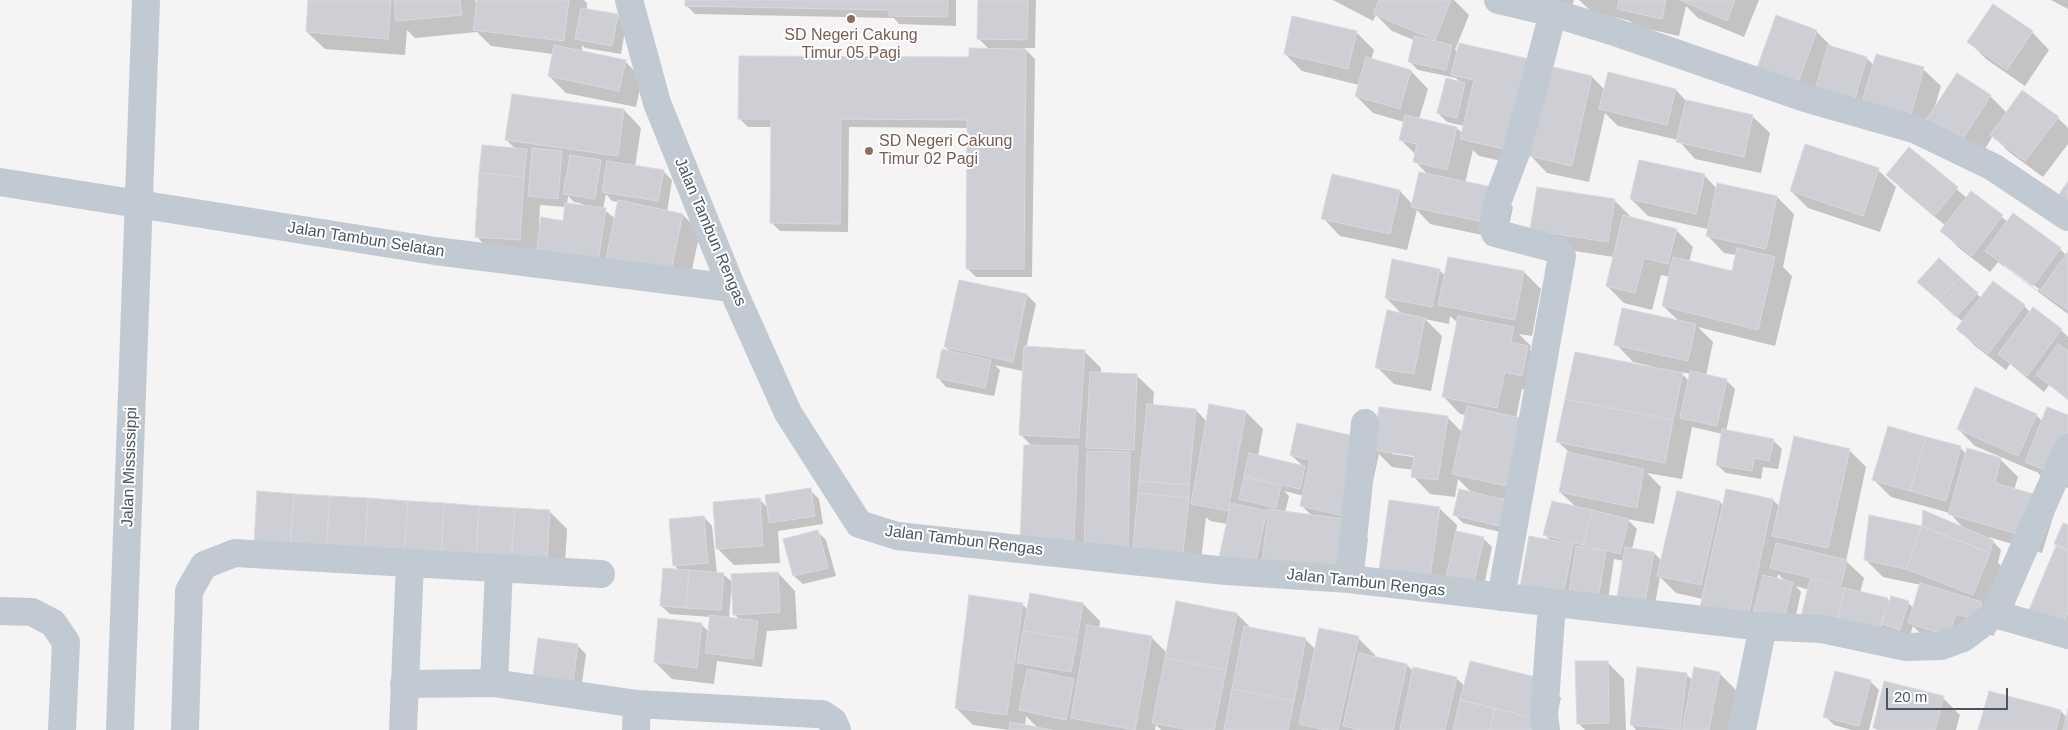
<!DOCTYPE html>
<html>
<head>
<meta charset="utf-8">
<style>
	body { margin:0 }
	#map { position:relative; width:2068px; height:730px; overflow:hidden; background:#f5f3f3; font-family:Arial,sans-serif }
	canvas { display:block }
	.scale { position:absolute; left:1886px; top:688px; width:122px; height:22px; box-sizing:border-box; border:2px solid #4a5661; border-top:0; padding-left:6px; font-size:15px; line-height:18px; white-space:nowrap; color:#4a5661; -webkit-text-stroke:4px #fff; paint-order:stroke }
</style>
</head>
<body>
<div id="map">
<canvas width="2068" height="730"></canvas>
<div class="scale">20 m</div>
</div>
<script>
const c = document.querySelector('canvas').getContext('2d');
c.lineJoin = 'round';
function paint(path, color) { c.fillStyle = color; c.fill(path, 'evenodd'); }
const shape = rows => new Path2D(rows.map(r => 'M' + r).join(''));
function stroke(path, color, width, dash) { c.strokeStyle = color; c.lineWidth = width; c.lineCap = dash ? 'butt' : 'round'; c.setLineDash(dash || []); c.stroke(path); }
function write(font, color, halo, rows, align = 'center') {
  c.font = font + ' Arial,sans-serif'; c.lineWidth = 4; c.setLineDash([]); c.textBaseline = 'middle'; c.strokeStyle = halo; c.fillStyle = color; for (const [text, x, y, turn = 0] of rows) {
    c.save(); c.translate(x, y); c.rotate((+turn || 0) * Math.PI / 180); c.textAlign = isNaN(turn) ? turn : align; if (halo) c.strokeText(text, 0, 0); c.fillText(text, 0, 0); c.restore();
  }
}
const shadow = shape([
	[309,0,475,0,477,6,478,0,584,0,587,3,587,10,618,16,626,25,621,54,585,48,582,45,582,52,625,61,642,79,636,107,566,93,549,76,553,54,491,46,477,32,415,38,407,30,405,55,325,49,307,32],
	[686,0,956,0,956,26,899,24,894,18,695,14,686,5],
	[979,0,1036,0,1035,48,1024,48,1035,59,1032,277,976,277,967,268,968,128,849,127,848,232,780,231,771,222,772,127,748,127,739,118,970,59,990,50,978,38],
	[1333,0,1454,0,1469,15,1455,50,1458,52,1547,79,1592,77,1605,90,1676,90,1687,102,1752,116,1770,133,1761,173,1695,159,1678,140,1618,126,1605,113,1589,182,1547,173,1530,155,1533,142,1525,166,1479,156,1473,150,1465,183,1496,189,1513,207,1506,240,1430,224,1417,210,1407,250,1340,236,1323,218,1333,176,1400,191,1413,205,1428,175,1415,161,1416,155,1400,139,1404,122,1373,113,1356,96,1359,85,1302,71,1285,54,1356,32,1374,50,1371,60,1411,71,1428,89,1419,119,1457,128,1463,134,1464,126,1447,122,1438,113,1461,84,1456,78,1418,70,1409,61,1414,40,1392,31,1376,15,1373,21],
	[1491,0,1574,0,1568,21],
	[1579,0,1759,0,1744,37,1698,18,1686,6,1679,36,1635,26,1630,21,1591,11],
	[2051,0,2068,0,2068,9],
	[1994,6,2032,32,2049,50,2025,86,1986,59,1969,42],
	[1816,31,1833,48,1866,58,1874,65,1923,69,1941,86,1934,109,1990,96,2007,113,2058,118,2068,128,2068,144,2043,177,2009,152,1993,136,1979,158,1776,85],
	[624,110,641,128,635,167,663,171,672,180,667,212,683,215,700,232,687,293,494,254,476,236,516,149,506,140],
	[606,194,612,201,619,202,616,219,603,209],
	[568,196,574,202,583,204,583,206,567,204],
	[540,205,566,207,564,222,539,231],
	[1909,149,1967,198,1971,193,2008,222,2060,249,2066,255,2068,253,2068,314,1998,262,1990,272,1959,248,1942,231,1946,226,1905,192,1888,175],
	[2004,263,2039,289,2038,291,2004,266],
	[1878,170,1896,187,1880,232,1808,208,1791,191],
	[1704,175,1717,189,1777,197,1794,214,1783,267,1792,276,1775,346,1698,327,1713,342,1706,376,1726,380,1735,389,1726,431,1773,440,1782,449,1778,469,1763,467,1761,479,1726,473,1717,465,1723,434,1692,427,1682,479,1647,473,1661,487,1654,524,1627,519,1637,529,1632,549,1654,553,1662,561,1720,502,1723,506,1727,490,1773,500,1780,507,1849,450,1866,467,1846,561,1864,578,1860,593,1887,599,1890,602,1908,603,1914,608,1921,585,1883,577,1866,560,1923,528,1964,529,1950,513,1891,497,1874,480,1960,447,1966,454,2001,460,2018,477,2014,490,2054,514,2042,553,1989,537,2001,550,1998,563,2007,571,1994,636,1973,630,1966,652,1927,640,1913,626,1909,638,1887,644,1809,590,1796,586,1801,592,1792,633,1703,599,1676,593,1660,577,1654,610,1627,605,1624,561,1614,559,1606,614,1537,610,1551,541,1545,535,1577,508,1560,492,1569,452,1558,442,1650,368,1651,366,1633,362,1616,344,1679,321,1663,306,1670,277,1661,275,1652,310,1624,303,1607,286,1614,257,1548,247,1531,229,1615,201,1632,218,1676,230,1693,247,1689,262,1733,272,1736,255,1724,253,1707,235,1708,229,1648,216,1631,199],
	[1680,372,1691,374,1689,381],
	[1778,574,1786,582,1777,580],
	[1939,259,1981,298,2024,306,2030,312,2061,330,2068,337,2068,400,2049,385,2044,392,2010,364,2006,370,1975,346,1958,329,1963,322,1927,290],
	[1439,270,1446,276,1524,272,1541,289,1532,336,1519,334,1531,346,1530,350,1544,365,1539,392,1522,389,1516,418,1528,504,1502,498,1514,510,1508,534,1463,523,1454,514,1473,494,1458,479,1455,497,1430,494,1413,476,1414,470,1392,467,1379,454,1362,532,1368,538,1361,594,1280,584,1271,586,1227,524,1210,521,1206,517,1199,578,1039,557,1032,446,1020,434,1024,364,1023,364,1022,371,995,365,1000,370,994,396,946,387,938,378,951,352,945,347,1027,295,1036,304,1026,348,1084,351,1101,368,1101,374,1136,375,1154,392,1153,406,1196,410,1207,422,1210,406,1246,412,1263,429,1258,456,1303,466,1291,455,1374,451,1380,409,1447,417,1462,432,1466,415,1460,414,1443,396,1457,322,1450,316,1449,324,1425,319,1442,336,1431,391,1394,384,1377,367,1403,315,1386,298],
	[1392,451,1420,455,1420,458,1392,454],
	[1284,491,1304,496,1302,506,1312,516,1285,513,1289,496],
	[2036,415,2043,422,2068,417,2068,488,2044,479,2036,471,2036,472,1975,446,1958,429],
	[810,490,819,499,823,524,778,531,780,563,734,565,717,548,760,500,768,508],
	[1439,508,1457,525,1456,532,1483,538,1492,547,1483,591,1398,587],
	[550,512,567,529,564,581,272,562],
	[704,517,712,526,717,574,723,574,733,583,778,573,795,591,797,629,767,631,762,667,717,661,714,684,672,679,655,662,702,625,709,632,711,617,670,614,661,606,680,571,674,565],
	[731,592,733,592,734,614,740,620,729,619],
	[2068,526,2068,644,2027,616,2057,546,2055,544],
	[817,531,826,540,836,576,803,584,794,576],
	[1022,604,1028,610,1083,604,1100,621,1099,628,1151,637,1167,653,1237,614,1252,629,1305,639,1316,650,1358,638,1375,655,1375,658,1407,665,1414,672,1456,678,1465,686,1543,680,1561,698,1553,730,1161,730,1156,725,1155,730,1009,730,973,725,956,708],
	[1026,716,1039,729,1025,726],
	[577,645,586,654,581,690,543,685],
	[1607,662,1624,679,1626,730,1585,730,1578,723],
	[1719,673,1736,690,1729,730,1636,730,1631,724,1687,675,1692,680],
	[1870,681,1879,690,1869,730,1852,730,1834,725,1825,716],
	[1990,692,2061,711,2067,718,2068,714,2068,730,1979,730],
	[1943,698,1960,715,1956,730,1877,730,1874,728]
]);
const building = shape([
	[308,0,391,0,388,39,306,32,308,0],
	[394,0,460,0,462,15,396,21,394,0],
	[477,0,569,0,564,41,473,30,477,0],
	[685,0,948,0,947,17,889,16,889,10,685,6,685,0],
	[978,0,1028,0,1027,40,977,39,978,0],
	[1379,0,1451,0,1435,40,1373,14,1379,0],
	[1619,0,1666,0,1662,19,1617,9,1619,0],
	[1680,0,1735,0,1727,21,1680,0],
	[1993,4,2033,31,2007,70,1967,42,1993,4],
	[581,8,618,14,612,46,575,39,581,8],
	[1776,15,1817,30,1798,83,1757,68,1776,15],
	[1292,16,1357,31,1348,69,1284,54,1292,16],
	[1414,36,1452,45,1446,70,1408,62,1414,36],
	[1459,43,1529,59,1508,150,1460,139,1474,80,1451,75,1459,43],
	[554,45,626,60,619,91,548,76,554,45],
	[1828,45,1867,57,1854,102,1815,90,1828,45],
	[969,48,1026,49,1024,269,966,269,967,120,841,119,840,224,770,223,771,119,738,119,739,56,969,57,969,48],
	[1876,54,1924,67,1910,119,1861,105,1876,54],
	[1366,57,1411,70,1400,109,1355,96,1366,57],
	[1549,66,1592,76,1572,166,1529,156,1549,66],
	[1608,72,1676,89,1667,125,1599,109,1608,72],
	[1957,73,1991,95,1961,142,1926,120,1957,73],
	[1446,78,1465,83,1457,118,1437,113,1446,78],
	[2022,90,2059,117,2025,161,1990,135,2022,90],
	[512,94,624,109,618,156,505,140,512,94],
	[1686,100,1753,115,1744,157,1676,142,1686,100],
	[1405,115,1457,127,1447,170,1413,162,1417,144,1399,140,1405,115],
	[1805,144,1879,168,1863,216,1790,191,1805,144],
	[482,145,527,149,524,177,479,173,482,145],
	[1909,147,1958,187,1935,215,1886,175,1909,147],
	[532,148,562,151,558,199,528,196,532,148],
	[570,155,601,160,595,199,563,194,570,155],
	[1639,160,1705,174,1696,214,1630,199,1639,160],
	[607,161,664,170,658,201,602,192,607,161],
	[1419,172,1497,188,1489,223,1411,207,1419,172],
	[479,173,524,177,520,240,475,237,479,173],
	[1332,174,1400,190,1390,234,1321,219,1332,174],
	[2068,181,2068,202,2058,196,2068,181],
	[1717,183,1777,196,1766,249,1706,236,1717,183],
	[1537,187,1615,199,1608,242,1530,230,1537,187],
	[1971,191,2003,215,1972,256,1940,231,1971,191],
	[618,200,683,214,670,276,605,263,618,200],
	[565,203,606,208,598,263,536,254,541,217,563,221,565,203],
	[2013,213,2061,248,2033,286,1985,251,2013,213],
	[1623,215,1677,229,1668,264,1644,258,1635,293,1606,286,1623,215],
	[1737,248,1775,257,1758,330,1662,306,1673,257,1732,271,1737,248],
	[2068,251,2068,310,2040,291,2068,251],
	[1448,257,1524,271,1515,320,1438,305,1448,257],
	[1939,258,1960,277,1938,300,1917,282,1939,258],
	[1392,259,1440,269,1432,307,1385,298,1392,259],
	[1960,277,1978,293,1956,317,1938,300,1960,277],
	[959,280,1027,294,1013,362,944,347,959,280],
	[1993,281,2025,305,1988,354,1956,329,1993,281],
	[2033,307,2062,329,2027,376,1998,354,2033,307],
	[1622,308,1696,324,1688,361,1614,345,1622,308],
	[1387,310,1425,318,1414,374,1375,368,1387,310],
	[1458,316,1514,327,1511,342,1528,346,1522,376,1505,372,1497,408,1442,397,1458,316],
	[2058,344,2068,351,2068,399,2036,375,2058,344],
	[1024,346,1085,350,1079,438,1019,435,1024,346],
	[942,349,991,360,985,388,936,378,942,349],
	[1575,352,1683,373,1673,420,1565,399,1575,352],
	[1690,371,1727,379,1717,426,1680,418,1690,371],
	[1090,372,1137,374,1134,450,1086,448,1090,372],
	[1975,387,2037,414,2018,456,1957,429,1975,387],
	[1565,399,1673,420,1665,463,1556,442,1565,399],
	[1147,404,1196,409,1189,485,1139,481,1147,404],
	[1209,404,1246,411,1228,511,1191,504,1209,404],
	[1467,406,1525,419,1511,487,1452,474,1467,406],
	[1379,407,1448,416,1438,480,1411,477,1414,456,1373,450,1379,407],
	[2047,407,2068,415,2068,442,2055,474,2025,462,2047,407],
	[1297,423,1362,438,1345,516,1300,506,1310,460,1290,455,1297,423],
	[1888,426,1926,437,1910,491,1872,480,1888,426],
	[1722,429,1774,439,1769,461,1754,458,1752,471,1716,465,1722,429],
	[1794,436,1850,449,1828,548,1772,536,1794,436],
	[1926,437,1961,446,1946,501,1910,491,1926,437],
	[1024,445,1078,446,1074,542,1020,540,1024,445],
	[1967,448,2001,458,1995,483,2037,495,2025,536,1948,514,1967,448],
	[1087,451,1130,452,1128,551,1084,550,1087,451],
	[1567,452,1644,469,1637,508,1559,492,1567,452],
	[1249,453,1305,466,1300,489,1244,476,1249,453],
	[1244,477,1281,486,1276,508,1239,499,1244,477],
	[1139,481,1189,485,1189,498,1138,493,1139,481],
	[811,488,815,516,769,523,765,495,811,488],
	[1459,489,1506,500,1500,526,1453,515,1459,489],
	[1726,489,1773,499,1747,622,1699,612,1726,489],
	[257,491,294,494,290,548,254,545,257,491],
	[1677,491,1720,501,1701,585,1657,576,1677,491],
	[1138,493,1189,498,1182,561,1132,556,1138,493],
	[294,494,330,496,326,550,290,548,294,494],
	[330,496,368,498,365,552,326,550,330,496],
	[368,498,408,501,404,555,365,552,368,498],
	[760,498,763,546,716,549,713,502,760,498],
	[1389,500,1440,507,1430,578,1379,570,1389,500],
	[408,501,444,503,441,558,404,555,408,501],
	[1552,501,1592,510,1583,545,1543,535,1552,501],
	[444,503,479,506,476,559,441,558,444,503],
	[1231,503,1267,511,1254,570,1218,562,1231,503],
	[479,506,515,508,511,562,476,559,479,506],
	[515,508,550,510,547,564,511,562,515,508],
	[1269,509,1351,520,1344,578,1261,567,1269,509],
	[1592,510,1629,519,1620,554,1583,545,1592,510],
	[1923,510,1993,540,1990,553,1922,526,1923,510],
	[1869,515,1922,526,1906,569,1864,560,1869,515],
	[704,516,708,563,673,566,669,519,704,516],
	[2063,523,2068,525,2068,550,2054,544,2063,523],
	[1922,526,1990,553,1973,595,1906,569,1922,526],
	[818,530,828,568,793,576,783,539,818,530],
	[1456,531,1484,537,1474,582,1446,577,1456,531],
	[1529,536,1573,544,1562,601,1519,593,1529,536],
	[1776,543,1847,560,1841,585,1770,568,1776,543],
	[1576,546,1606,551,1597,606,1568,601,1576,546],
	[2056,546,2068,551,2068,613,2060,631,2026,617,2056,546],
	[1625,547,1654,552,1645,602,1617,597,1625,547],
	[663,568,689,570,686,608,660,606,663,568],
	[689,570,724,573,721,610,686,608,689,570],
	[778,572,780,612,733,615,731,574,778,572],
	[1763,575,1793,582,1783,624,1752,617,1763,575],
	[1810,579,1845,588,1836,626,1801,617,1810,579],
	[1920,583,1982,602,1977,620,1956,614,1949,636,1908,623,1920,583],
	[1845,588,1888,598,1878,636,1836,626,1845,588],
	[1030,593,1083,603,1077,640,1023,631,1030,593],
	[969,595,1023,603,1007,715,955,708,969,595],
	[1891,596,1909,601,1900,630,1882,624,1891,596],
	[1176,601,1237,613,1226,670,1165,658,1176,601],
	[710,615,758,621,753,659,705,653,710,615],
	[658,618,702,623,697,668,654,662,658,618],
	[1087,625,1152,636,1135,730,1071,718,1087,625],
	[1244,626,1306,638,1294,701,1232,689,1244,626],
	[1319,628,1359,636,1338,730,1325,730,1299,724,1319,628],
	[1023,631,1077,640,1071,672,1017,663,1023,631],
	[538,638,578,644,573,682,533,676,538,638],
	[1359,653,1407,664,1393,730,1361,730,1343,726,1359,653],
	[1165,658,1226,670,1214,730,1189,730,1152,723,1165,658],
	[1470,661,1544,679,1534,718,1460,700,1470,661],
	[1575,661,1608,661,1609,723,1577,724,1575,661],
	[1413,667,1457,677,1445,730,1400,730,1413,667],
	[1637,667,1687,673,1680,730,1630,725,1637,667],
	[1694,667,1720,672,1709,730,1682,730,1694,667],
	[1027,669,1074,679,1066,720,1019,710,1027,669],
	[1835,671,1871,680,1859,726,1823,717,1835,671],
	[1884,681,1944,696,1935,730,1880,730,1873,728,1884,681],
	[1232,689,1294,701,1288,730,1224,730,1232,689],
	[1989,691,2061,710,2056,730,1978,730,1989,691],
	[1460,700,1495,708,1490,730,1453,730,1460,700],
	[1495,708,1534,718,1532,730,1490,730,1495,708],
	[2068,709,2068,730,2063,730,2068,709],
	[1010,722,1052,730,1009,730,1010,722]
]);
const minor = shape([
	[629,0,657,103,732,288,788,413,859,524,897,536,1226,571,1349,579,1755,626,1822,629,1906,647,1941,646,1963,638,1995,614,2068,635],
	[1498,0,1553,13,1612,31,1805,98,1914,129,1993,167,2068,217],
	[0,182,435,251,732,288],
	[1349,579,1365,423],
	[1501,597,1562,256,1556,249,1495,233,1493,228,1498,200,1517,150,1553,13],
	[0,611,32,612,53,623,66,642,62,730],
	[1995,614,2068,448],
	[494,683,499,568],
	[404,684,494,683,637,704,816,714,822,714,833,721,837,730],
	[120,730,146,0],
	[185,730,189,591,204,565,235,553,601,574],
	[403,730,410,563],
	[636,730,637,704],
	[1546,730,1544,716,1552,604],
	[1742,730,1763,626]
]);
const markers = [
	[851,19,5,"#8d6e63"],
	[869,151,5,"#8d6e63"]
];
const educationNames = [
	["SD Negeri Cakung",851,36],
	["Timur 05 Pagi",851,54],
	["SD Negeri Cakung",879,142,"left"],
	["Timur 02 Pagi",879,160,"left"]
];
const streetNames = [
	["Jalan Tambun Rengas",710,232,67],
	["Jalan Tambun Selatan",366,240,9],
	["Jalan Mississippi",130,467,-88],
	["Jalan Tambun Rengas",964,541,7],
	["Jalan Tambun Rengas",1366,583,6]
];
paint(shadow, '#0003');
paint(building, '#cdcfd5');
stroke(building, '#d7d9de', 1);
stroke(minor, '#c1cad2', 28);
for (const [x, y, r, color] of markers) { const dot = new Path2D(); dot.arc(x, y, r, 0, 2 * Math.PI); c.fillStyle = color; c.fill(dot); stroke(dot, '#fff', 2); }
write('16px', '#785e54', '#fff', educationNames);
write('16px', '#4a5661', '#fff', streetNames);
</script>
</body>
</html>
